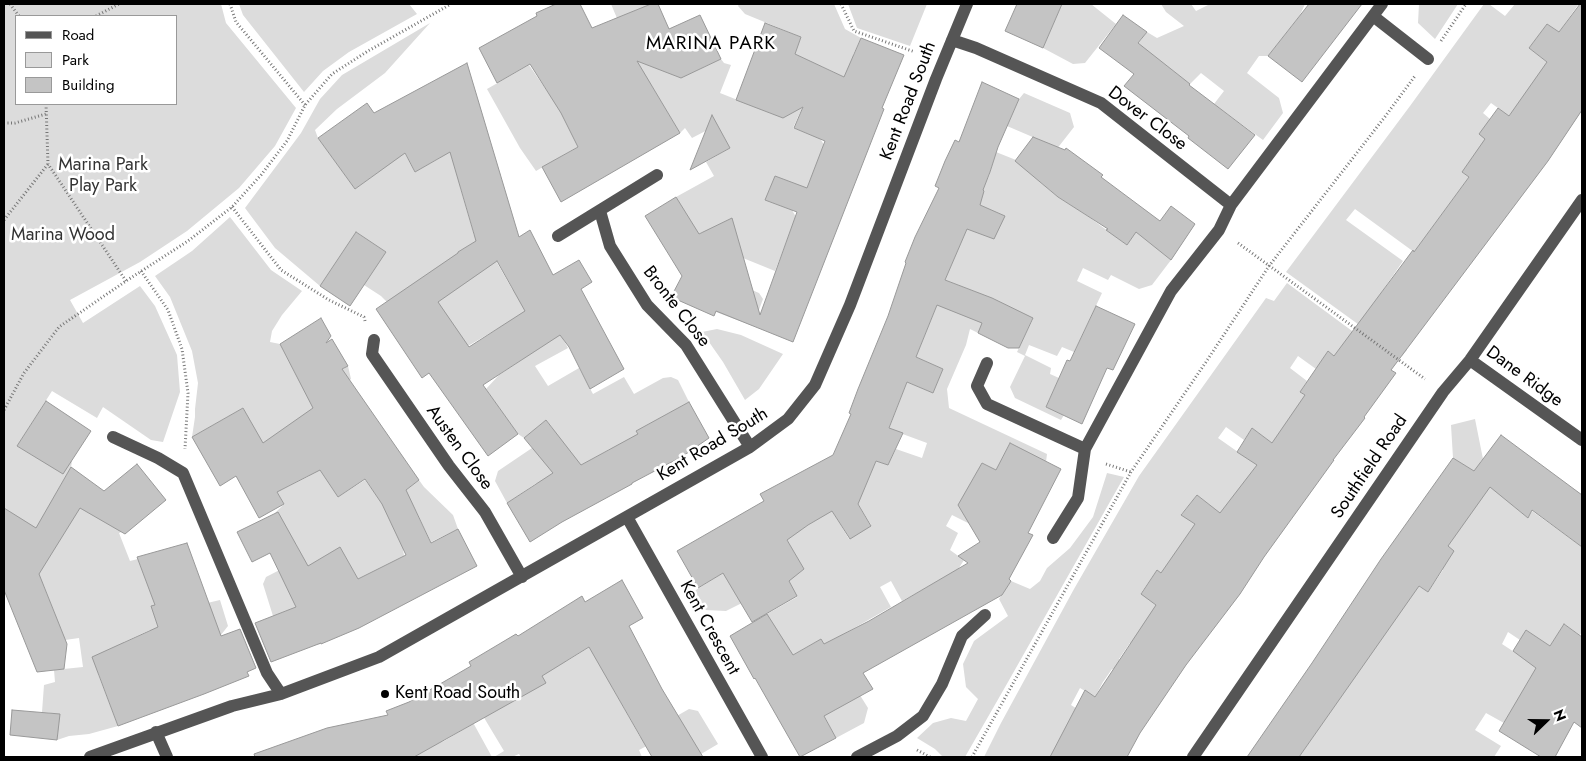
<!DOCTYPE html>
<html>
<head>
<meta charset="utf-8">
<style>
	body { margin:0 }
	#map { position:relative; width:1586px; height:761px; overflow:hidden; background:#fff; font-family:Jost,sans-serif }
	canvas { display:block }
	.frame { position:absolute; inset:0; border:5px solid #000; pointer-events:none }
	.legend { position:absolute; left:15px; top:15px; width:162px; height:90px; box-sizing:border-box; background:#fff; border:1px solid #999; margin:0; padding:6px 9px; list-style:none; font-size:15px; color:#000 }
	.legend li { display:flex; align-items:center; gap:10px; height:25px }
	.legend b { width:25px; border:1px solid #999 }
	.north { position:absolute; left:1521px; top:696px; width:50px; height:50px; -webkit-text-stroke:4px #fff; paint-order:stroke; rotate:68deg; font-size:14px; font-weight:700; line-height:20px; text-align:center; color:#000 }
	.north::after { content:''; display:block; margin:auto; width:18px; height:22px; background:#000; clip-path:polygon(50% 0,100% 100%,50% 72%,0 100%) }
</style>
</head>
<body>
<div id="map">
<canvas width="1586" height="761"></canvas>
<div class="frame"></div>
<ul class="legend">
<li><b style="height:6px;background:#555"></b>Road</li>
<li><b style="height:14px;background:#dcdcdc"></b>Park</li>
<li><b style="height:14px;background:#c4c4c4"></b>Building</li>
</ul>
<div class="north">N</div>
</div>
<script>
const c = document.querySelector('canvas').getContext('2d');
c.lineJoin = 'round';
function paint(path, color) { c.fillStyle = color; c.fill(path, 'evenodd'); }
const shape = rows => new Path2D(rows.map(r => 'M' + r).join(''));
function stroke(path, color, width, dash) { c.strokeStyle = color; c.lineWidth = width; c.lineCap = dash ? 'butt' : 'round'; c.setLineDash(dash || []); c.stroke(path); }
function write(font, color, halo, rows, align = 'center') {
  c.font = font + ' Jost,sans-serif'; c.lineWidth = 5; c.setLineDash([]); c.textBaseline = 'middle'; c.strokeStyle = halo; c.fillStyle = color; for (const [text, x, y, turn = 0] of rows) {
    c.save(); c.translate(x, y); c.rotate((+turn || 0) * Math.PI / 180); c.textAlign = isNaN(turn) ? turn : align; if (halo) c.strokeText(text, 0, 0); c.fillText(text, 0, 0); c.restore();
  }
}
const green = shape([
	[4,4,221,4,226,23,296,108,275,146,239,188,187,231,140,262,70,300,83,323,140,286,155,306,177,355,180,392,163,442,151,440,103,407,97,418,52,391,17,446,44,462,53,449,72,461,71,467,56,493,92,514,104,491,133,527,119,533,130,561,138,559,148,585,186,608,220,600,228,626,198,664,162,658,150,630,124,642,131,660,98,674,118,726,89,734,69,736,57,740,59,714,42,712,44,685,55,682,54,670,83,667,79,638,65,640,44,586,23,553,4,541,4,532,14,515,4,508],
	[16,16,176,16,176,104,16,104],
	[239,4,409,4,417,14,349,52,323,71,304,92,243,15],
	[611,4,651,4,632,12,638,26,687,75,721,59,724,63,731,65,720,93,773,114,801,37,745,14,738,6,739,4,834,4,845,29,861,38,853,55,869,62,846,78,821,66,793,128,820,138,824,145,807,189,775,176,770,189,766,200,792,210,796,217,775,271,743,258,733,282,759,293,763,299,753,326,716,312,725,287,703,232,698,234,676,197,714,176,706,162,730,148,717,125,692,138,685,128,680,133,652,86,579,146,536,171,520,148,487,89,529,65,549,94,606,59,619,23],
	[848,4,927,4,910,46,857,28],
	[1055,4,1091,4,1116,24,1085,63,1073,64,1043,48,1061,6],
	[1161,4,1191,4,1196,11,1210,4,1305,4,1300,15,1268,56,1259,56,1247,73,1279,98,1283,113,1263,140,1214,104,1224,91,1201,73,1190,84,1150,53,1122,65,1147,32,1157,38,1184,26,1166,12],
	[1419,4,1458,4,1435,39,1418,23],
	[1484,4,1489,4,1505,16,1515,4,1582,4,1582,8,1578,5,1559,32,1547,24,1529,48,1552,66,1509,116,1491,103,1483,113,1490,119,1501,150,1475,154,1462,172,1469,177,1414,252,1355,209,1346,220,1403,261,1363,319,1407,350,1402,356,1286,272,1410,106],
	[430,23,385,73,337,109,315,130,318,138,355,189,377,173,401,147,415,172,440,158,426,133,498,169,501,175,460,187,474,235,483,238,458,252,467,267,491,252,512,289,554,323,568,348,535,366,548,386,579,368,593,394,624,377,634,394,663,378,671,377,678,380,689,402,637,431,640,439,610,449,564,475,535,484,507,503,495,481,498,471,532,448,554,430,546,420,524,438,518,434,486,389,499,375,523,359,502,326,468,346,387,302,381,296,364,285,386,252,356,232,320,286,275,248,245,208,301,133,320,99,342,75],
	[1024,93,1070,113,1074,127,1049,159,1040,182,1058,197,1089,217,1127,245,1136,231,1171,260,1152,285,1139,289,1111,275,1108,280,1083,268,1077,281,1102,293,1074,352,1062,347,1057,356,1029,345,1025,355,1051,368,1050,374,1059,378,1046,407,1064,415,1061,420,1015,398,1010,387,1025,356,1017,352,1033,319,978,333,970,329,966,345,947,389,949,408,1047,454,1046,462,1010,443,996,470,982,463,970,485,978,528,952,515,946,526,958,533,950,550,964,560,957,571,902,601,891,581,880,587,891,607,842,635,853,684,868,708,864,723,836,738,818,704,827,650,821,639,791,656,767,614,797,597,788,580,726,611,705,610,694,591,723,573,792,577,799,573,803,569,786,538,808,525,831,509,849,539,859,533,871,525,853,495,864,489,876,461,888,465,896,449,922,458,927,443,889,429,907,382,933,393,943,369,916,357,937,305,976,292,945,280,967,228,1004,216,975,203,989,176,996,152,1026,164,1035,138,1007,126,1019,99],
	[230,217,271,270,302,291,282,315,272,331,270,342,280,344,295,373,326,379,348,366,351,379,312,409,305,447,338,497,365,480,384,506,419,480,424,487,453,515,458,529,431,542,416,511,403,549,404,556,381,568,358,579,340,548,317,561,299,593,321,644,315,645,300,606,273,616,263,584,266,577,303,558,296,544,290,543,275,513,284,504,276,490,281,490,309,476,243,473,259,437,243,408,192,437,195,417,195,409,198,383,192,351,170,297,155,276,192,251],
	[1287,283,1363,339,1344,363,1328,351,1316,369,1298,356,1290,368,1307,381,1300,392,1318,405,1272,443,1252,428,1244,440,1226,427,1218,438,1248,459,1258,464,1223,516,1197,495,1181,514,1205,531,1161,573,1157,570,1141,593,1157,606,1144,652,1130,643,1119,659,1136,672,1130,680,1112,669,1103,682,1095,697,1080,688,1071,705,1099,723,1053,752,1061,757,984,757,1001,723,1074,589,1139,476,1266,298,1274,301],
	[717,329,741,335,783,354,759,389,745,400,723,362,702,332],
	[1475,419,1483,459,1480,462,1494,474,1517,499,1512,505,1528,518,1532,511,1582,547,1582,631,1580,635,1564,624,1550,646,1526,630,1520,640,1508,632,1502,644,1540,669,1504,723,1486,713,1475,730,1501,746,1494,757,1299,757,1418,586,1428,592,1443,570,1436,564,1447,546,1475,472,1453,458,1451,425],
	[1107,473,1124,477,1008,682,965,757,943,757,935,749,917,738,933,723,951,718,966,721,978,699,966,687,963,664,974,641,1008,616,999,599,1011,581,1030,589,1040,581,1047,568,1070,548,1093,517],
	[606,637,628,672,647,661,650,666,612,687,640,737,689,709,698,711,718,744,696,757,675,757,664,737,639,750,642,757,521,757,519,754,512,757,494,757,504,751,480,711,470,717,492,757,404,757,401,751,444,741,471,725,462,708,537,667,567,661]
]);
const building = shape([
	[556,4,580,4,592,28,651,4,658,4,669,29,700,15,721,59,681,78,637,61,680,133,561,202,542,167,578,147,561,113,530,64,497,83,479,48,537,16,536,13,556,4],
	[1017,4,1062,4,1043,48,1005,31,1017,4],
	[1309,4,1362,4,1302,82,1268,56,1309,4],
	[1580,4,1582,4,1582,110,1548,161,1391,370,1396,373,1364,417,1365,418,1333,460,1334,460,1264,557,1240,594,1186,665,1140,733,1127,757,1050,757,1085,690,1095,697,1156,605,1141,594,1157,570,1161,573,1195,524,1181,515,1197,495,1220,513,1257,465,1237,452,1252,428,1272,443,1305,395,1300,392,1328,351,1334,356,1413,250,1414,252,1469,177,1462,172,1485,139,1479,134,1498,108,1509,116,1547,62,1529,48,1547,24,1559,32,1580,4],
	[1123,15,1147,32,1138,43,1190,84,1189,85,1255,135,1228,169,1188,138,1189,136,1124,86,1134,74,1099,48,1123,15],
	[765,23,801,37,795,54,844,77,861,38,904,55,882,108,884,109,793,342,716,311,714,316,671,297,682,276,645,216,676,197,699,234,732,218,760,315,797,212,765,200,775,176,807,188,825,141,794,128,803,107,783,118,736,100,765,23],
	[467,63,519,237,530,230,553,275,579,260,592,282,581,289,624,369,590,389,569,347,560,335,483,385,518,434,488,456,429,373,422,378,376,309,458,253,458,252,476,241,450,152,415,172,405,153,355,189,318,138,367,103,374,113,467,63],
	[497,261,525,311,469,347,438,302,497,261],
	[982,82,1019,99,998,147,990,172,983,190,984,191,980,205,1005,216,994,239,967,229,945,280,992,298,1033,318,1019,348,1008,348,978,333,982,323,937,305,916,357,943,369,933,393,907,382,889,428,903,433,888,465,876,461,858,504,871,526,850,539,832,511,808,525,787,540,804,569,789,581,797,596,752,622,723,573,698,588,677,551,764,501,760,494,833,455,851,414,849,413,858,389,888,316,906,263,905,262,915,237,939,188,935,186,945,161,955,140,959,142,982,82],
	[712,115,730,148,690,170,712,115],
	[1033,137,1065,150,1066,148,1103,175,1101,177,1160,221,1171,206,1195,224,1171,260,1136,232,1127,245,1106,230,1108,229,1058,197,1015,161,1033,137],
	[356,232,386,252,350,306,320,286,356,232],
	[1096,306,1135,324,1113,370,1107,368,1082,424,1046,407,1067,360,1070,361,1096,306],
	[321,318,331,336,326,343,332,339,348,366,342,369,419,480,406,490,431,543,458,529,477,566,359,628,321,644,321,643,271,662,255,623,296,607,270,553,252,562,237,532,278,512,308,566,340,547,358,579,406,555,382,504,365,479,338,497,320,470,277,492,284,504,259,518,236,476,220,486,192,437,243,408,263,443,313,408,280,344,321,318],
	[46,401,91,431,63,474,17,446,46,401],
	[689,402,709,438,683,456,632,483,632,484,562,522,530,542,507,503,553,473,524,438,546,420,581,465,638,434,636,431,689,402],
	[1501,435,1582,495,1582,547,1532,510,1528,518,1490,487,1448,546,1454,551,1428,592,1419,586,1299,757,1247,757,1312,663,1381,559,1453,458,1474,471,1501,435],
	[1010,443,1061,469,1028,533,1033,535,1009,579,1011,581,1002,595,863,673,873,689,824,716,836,738,800,757,755,678,754,679,730,636,767,614,793,655,821,639,824,644,869,621,968,563,958,556,980,542,958,505,982,463,996,470,1010,443],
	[137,464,166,500,125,534,80,508,39,574,67,644,64,669,37,672,4,590,4,508,36,528,71,467,104,491,137,464],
	[187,543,221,636,240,629,256,668,247,672,249,676,204,694,118,726,92,657,158,627,151,606,155,605,137,557,187,543],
	[622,580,643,618,629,626,662,689,703,757,652,757,589,647,542,676,546,683,414,757,255,757,254,754,327,728,388,715,386,711,409,702,471,666,469,662,516,634,518,636,582,596,585,602,622,580],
	[1564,624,1582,637,1582,728,1574,722,1555,757,1541,757,1499,731,1536,668,1513,651,1526,630,1550,646,1564,624],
	[12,710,60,714,57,740,10,735,12,710]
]);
const path = shape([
	[10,4,19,16],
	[230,4,236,22,305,105],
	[841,4,854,31,915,52],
	[96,16,119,4],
	[1441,41,1466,4],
	[46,104,48,164,126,281],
	[4,123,15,123,46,114],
	[232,207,281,270,329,300,364,317,365,321],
	[4,220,48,164],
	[1238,243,1425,379],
	[141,271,168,310,182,349,188,393,185,449],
	[4,410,24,373,59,327,126,281,188,241,232,207,261,175,287,141,305,105,332,74,368,51,451,4],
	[1106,464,1131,472],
	[917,750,930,757],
	[972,757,1131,472,1206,362,1269,266,1384,118,1415,76]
]);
const minor = shape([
	[1373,16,1428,59],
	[952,40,976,48,1101,103,1231,205],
	[600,211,610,246,647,305,686,345,750,447],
	[558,236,657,175],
	[374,340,372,354,449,466,485,512,522,577],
	[1470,360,1582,440],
	[987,363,977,386,987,404,1085,449],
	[113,437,158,458,183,473,267,673,281,694],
	[627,517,762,757],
	[1053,538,1078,498,1085,449,1171,291,1219,230,1231,205,1382,4],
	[156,732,167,757],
	[90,757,232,706,281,694,379,657,750,447,788,419,815,385,850,305,936,79,967,4],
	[857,757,897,736,923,716,942,684,962,636,985,615],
	[1193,757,1443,392,1470,360,1582,200]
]);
const markers = [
	[385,694,5,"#000"]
];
const streetNames = [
	["Kent Road South",909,101,-69],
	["Dover Close",1147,119,37],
	["Bronte Close",676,307,52],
	["Dane Ridge",1524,377,36],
	["Kent Road South",713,445,-31],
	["Austen Close",459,448,54],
	["Southfield Road",1370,467,-56],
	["Kent Crescent",709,628,61]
];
const parkNames = [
	["Marina Park",103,166],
	["Play Park",103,187],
	["Marina Wood",63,236]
];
const poiNames = [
	["Kent Road South",395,694]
];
const neighbourhoodNames = [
	["MARINA PARK",711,44]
];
paint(green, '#dcdcdc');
paint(building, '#c4c4c4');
stroke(building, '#999', 1);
stroke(path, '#777', 3, [1, 2.5]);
stroke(minor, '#555', 12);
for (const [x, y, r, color] of markers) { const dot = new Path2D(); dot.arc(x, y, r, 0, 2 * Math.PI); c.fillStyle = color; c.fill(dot); stroke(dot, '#fff', 2); }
write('18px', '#000', '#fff', streetNames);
write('18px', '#333', '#fff', parkNames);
write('18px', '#000', '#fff', poiNames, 'left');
c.letterSpacing = '1px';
write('19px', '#000', '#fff', neighbourhoodNames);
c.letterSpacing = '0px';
</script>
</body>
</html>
